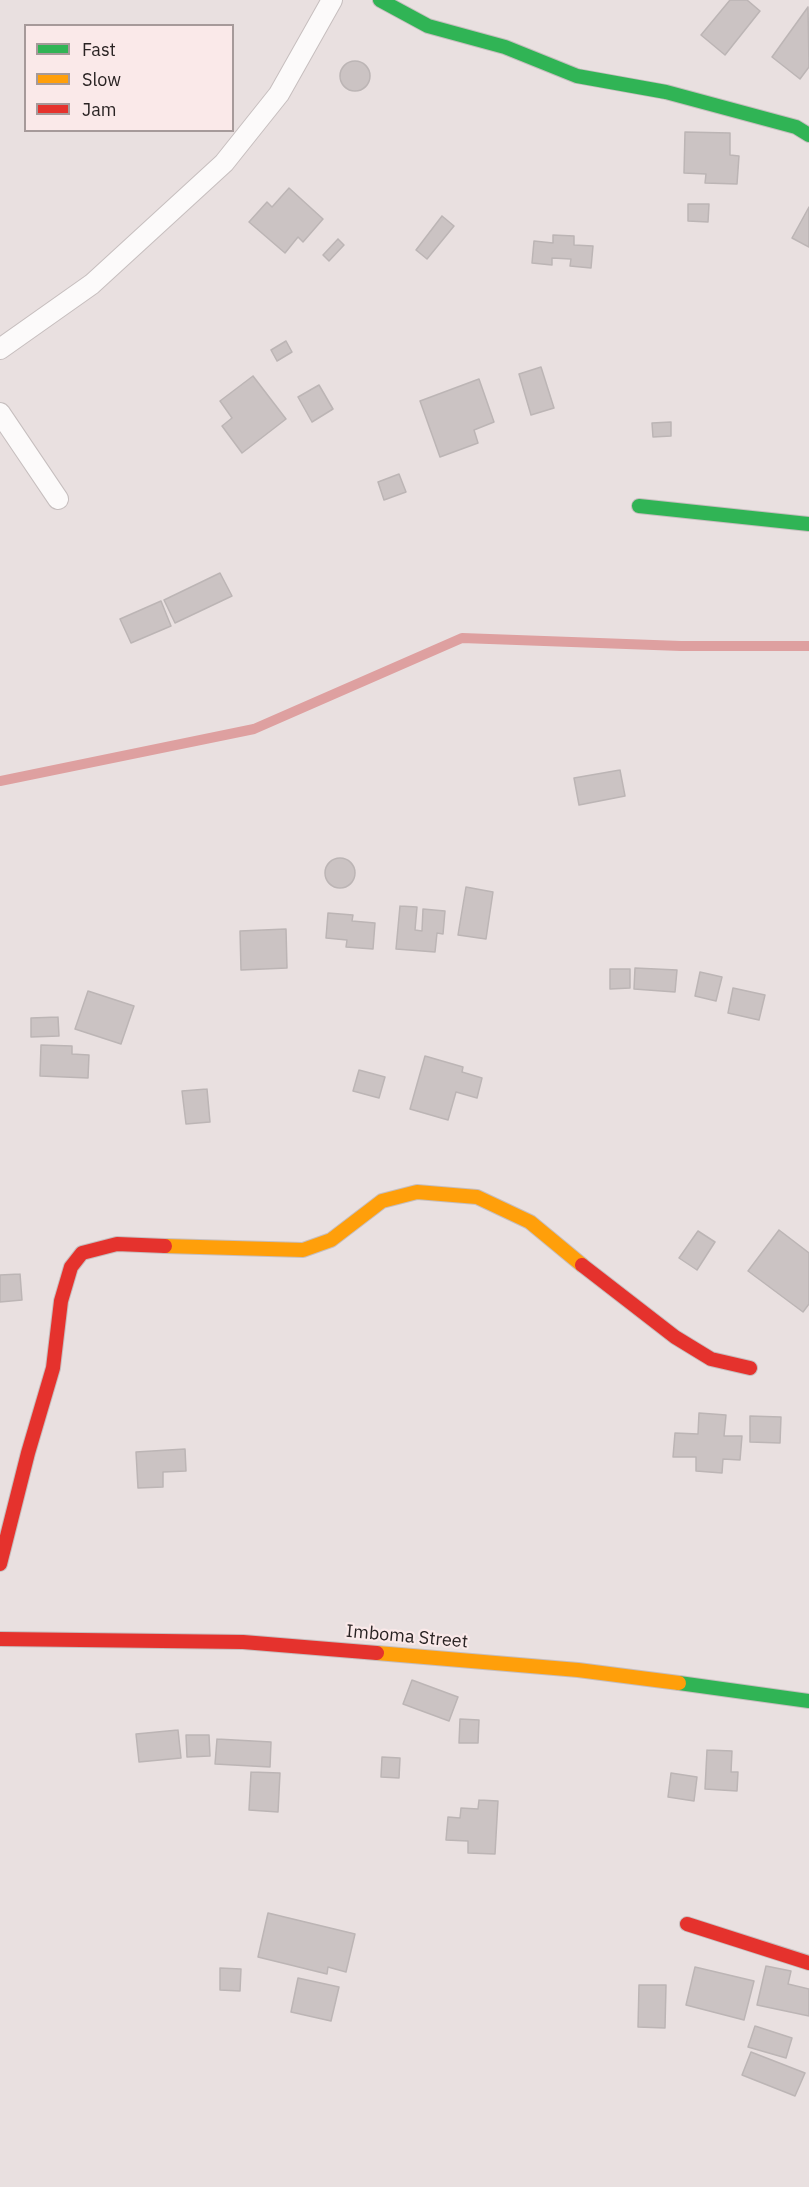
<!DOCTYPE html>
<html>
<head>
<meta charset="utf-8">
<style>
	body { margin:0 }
	#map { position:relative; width:809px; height:2187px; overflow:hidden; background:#e9e0e0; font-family:"IBM Plex Sans",sans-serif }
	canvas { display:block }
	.legend { position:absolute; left:24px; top:24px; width:210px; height:108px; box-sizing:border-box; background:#fae9e9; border:2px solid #a69a9a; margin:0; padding:8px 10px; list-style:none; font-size:18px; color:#292323 }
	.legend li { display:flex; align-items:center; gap:12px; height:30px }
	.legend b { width:30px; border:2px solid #a69a9a }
</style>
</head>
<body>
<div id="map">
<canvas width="809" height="2187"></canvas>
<ul class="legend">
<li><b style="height:8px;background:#30b455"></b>Fast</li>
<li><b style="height:8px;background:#ff9f0a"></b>Slow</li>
<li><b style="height:8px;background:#e5322d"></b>Jam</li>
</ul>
</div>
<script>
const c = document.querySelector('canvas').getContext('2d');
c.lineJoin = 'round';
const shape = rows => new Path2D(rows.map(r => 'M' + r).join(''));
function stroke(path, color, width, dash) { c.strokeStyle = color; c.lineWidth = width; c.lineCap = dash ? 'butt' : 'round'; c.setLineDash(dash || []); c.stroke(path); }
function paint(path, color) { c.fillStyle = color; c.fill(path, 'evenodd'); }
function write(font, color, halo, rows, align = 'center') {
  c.font = font + ' "IBM Plex Sans",sans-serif'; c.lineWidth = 4.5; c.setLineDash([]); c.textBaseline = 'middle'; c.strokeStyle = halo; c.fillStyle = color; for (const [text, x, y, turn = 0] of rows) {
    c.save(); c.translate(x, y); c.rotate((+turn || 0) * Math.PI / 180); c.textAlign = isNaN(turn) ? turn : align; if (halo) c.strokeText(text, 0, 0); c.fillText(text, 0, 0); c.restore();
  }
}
const stream = shape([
	[0,781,254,729,462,638,681,646,809,646]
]);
const building = shape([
	[730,0,747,0,760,11,725,55,701,35,730,0],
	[808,7,809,67,800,79,772,57,808,7],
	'340 76a15 15 0 1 1 30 0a15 15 0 1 1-30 0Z',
	[685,132,730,133,730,155,739,156,737,184,705,183,706,174,684,173,685,132],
	[289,188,323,219,303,242,298,237,285,253,249,222,267,202,272,207,289,188],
	[688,204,709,204,708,222,688,221,688,204],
	[809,207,809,247,792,238,809,207],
	[442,216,454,226,427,259,416,250,442,216],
	[553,235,574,236,574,245,593,246,591,268,570,266,571,259,552,258,552,265,532,263,534,241,553,243,553,235],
	[338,239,344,245,329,261,323,255,338,239],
	[286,341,292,352,277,361,271,350,286,341],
	[541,367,554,408,531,415,519,374,541,367],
	[253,376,286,419,242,453,222,426,232,418,220,401,253,376],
	[479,379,494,422,474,430,478,443,440,457,420,401,479,379],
	[319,385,333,409,312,422,298,397,319,385],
	[671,422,671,436,653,437,652,423,671,422],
	[399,474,406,492,384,500,378,482,399,474],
	[220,573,232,596,175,623,164,600,220,573],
	[161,601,171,626,131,643,120,619,161,601],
	[620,770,625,796,579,805,574,778,620,770],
	'325 873a15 15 0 1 1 30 0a15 15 0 1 1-30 0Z',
	[466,887,493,892,486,939,458,935,466,887],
	[400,906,417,907,415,930,422,931,423,909,445,911,443,934,437,933,435,952,396,949,400,906],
	[328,913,353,915,352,921,375,923,373,949,346,947,347,940,326,938,328,913],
	[286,929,287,968,241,970,240,931,286,929],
	[635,968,677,970,675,992,634,989,635,968],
	[610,969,630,969,630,988,610,989,610,969],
	[700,972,722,977,716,1001,695,996,700,972],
	[733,988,765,995,759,1020,728,1013,733,988],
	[88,991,134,1006,121,1044,75,1029,88,991],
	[58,1017,59,1036,31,1037,31,1018,58,1017],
	[41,1045,72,1046,72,1054,89,1055,88,1078,40,1076,41,1045],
	[425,1056,463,1067,462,1072,482,1078,477,1098,456,1092,448,1120,410,1109,425,1056],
	[359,1070,385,1077,379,1098,353,1091,359,1070],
	[207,1089,210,1122,186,1124,182,1091,207,1089],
	[779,1230,809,1253,809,1304,803,1312,748,1271,779,1230],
	[698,1231,715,1242,697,1270,679,1258,698,1231],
	[20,1274,22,1300,0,1302,0,1275,20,1274],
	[699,1413,726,1415,724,1436,742,1436,740,1460,723,1459,722,1473,696,1471,696,1457,673,1457,675,1433,698,1434,699,1413],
	[750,1416,781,1417,780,1443,750,1442,750,1416],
	[185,1449,186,1471,163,1472,163,1487,138,1488,136,1452,185,1449],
	[412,1680,458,1697,449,1721,403,1704,412,1680],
	[460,1719,479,1720,478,1743,459,1743,460,1719],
	[178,1730,181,1758,139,1762,136,1734,178,1730],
	[186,1735,209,1735,210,1756,187,1757,186,1735],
	[217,1739,271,1742,270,1767,215,1764,217,1739],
	[707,1750,732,1751,731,1772,738,1772,737,1791,705,1789,707,1750],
	[382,1757,400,1758,399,1778,381,1777,382,1757],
	[251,1772,280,1773,278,1812,249,1810,251,1772],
	[671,1773,697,1777,694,1801,668,1797,671,1773],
	[479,1800,498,1801,495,1854,468,1853,468,1841,446,1840,448,1817,460,1818,461,1808,478,1809,479,1800],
	[268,1913,355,1934,346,1972,328,1967,327,1974,258,1957,268,1913],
	[766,1966,791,1971,788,1984,809,1989,809,2016,757,2005,766,1966],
	[695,1967,754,1981,744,2020,686,2005,695,1967],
	[220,1968,241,1969,240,1991,220,1990,220,1968],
	[298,1978,339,1987,331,2021,291,2012,298,1978],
	[639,1985,666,1985,665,2028,638,2027,639,1985],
	[755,2026,792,2038,786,2058,748,2047,755,2026],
	[751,2052,805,2073,795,2096,742,2075,751,2052]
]);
const lane = shape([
	[0,349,92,284,224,163,279,94,332,0],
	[0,413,58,499]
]);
const fast = shape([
	[380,0,428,26,505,47,577,76,666,92,796,127,809,135],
	[639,506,809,524],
	[679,1683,809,1701]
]);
const slow = shape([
	[165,1246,303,1250,331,1240,382,1201,417,1192,477,1197,530,1222,582,1265],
	[377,1653,578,1670,679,1683]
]);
const jam = shape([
	[582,1265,675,1337,711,1359,750,1368],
	[0,1564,28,1453,53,1368,61,1301,71,1267,82,1253,117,1244,165,1246],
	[0,1639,243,1642,377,1653],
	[687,1924,809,1963]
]);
const streetNames = [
	["Imboma Street",407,1637,5]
];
stroke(stream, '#dea0a0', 10);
paint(building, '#cbc3c3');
stroke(building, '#bcb5b5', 1.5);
stroke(lane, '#c6bebe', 22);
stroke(fast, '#c6bebe', 16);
stroke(slow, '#c6bebe', 16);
stroke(jam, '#c6bebe', 16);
stroke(lane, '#fcfafa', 20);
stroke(fast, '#30b455', 14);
stroke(slow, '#ff9f0a', 14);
stroke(jam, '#e5322d', 14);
write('18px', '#292323', '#fae9e9', streetNames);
</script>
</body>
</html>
